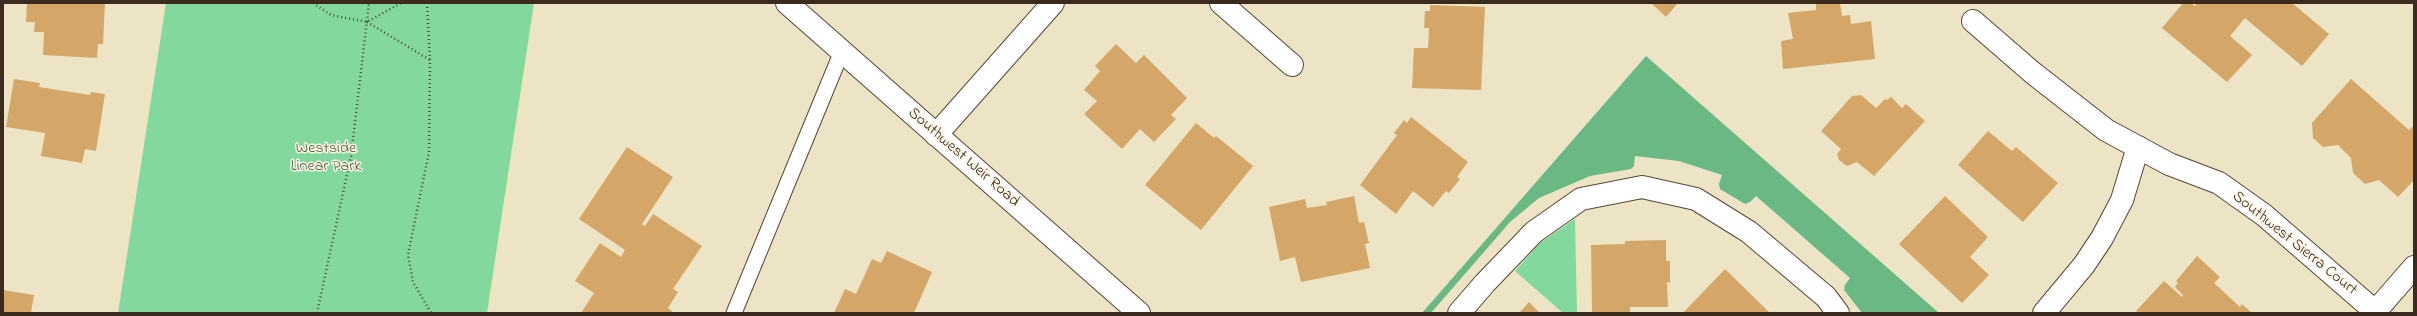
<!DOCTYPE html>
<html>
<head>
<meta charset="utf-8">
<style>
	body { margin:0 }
	#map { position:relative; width:2417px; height:316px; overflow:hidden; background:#ede4c5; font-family:"Indie Flower",sans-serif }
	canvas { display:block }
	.frame { position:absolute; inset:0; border:4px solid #3b2a1e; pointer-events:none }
</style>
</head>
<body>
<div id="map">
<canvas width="2417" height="316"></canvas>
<div class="frame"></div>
</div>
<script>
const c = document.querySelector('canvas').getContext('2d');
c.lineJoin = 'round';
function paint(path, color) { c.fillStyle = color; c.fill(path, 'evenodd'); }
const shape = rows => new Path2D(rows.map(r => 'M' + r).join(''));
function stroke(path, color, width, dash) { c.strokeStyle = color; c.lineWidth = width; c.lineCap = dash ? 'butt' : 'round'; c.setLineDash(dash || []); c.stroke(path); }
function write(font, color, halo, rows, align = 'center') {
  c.font = font + ' "Indie Flower",sans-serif'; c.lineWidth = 3; c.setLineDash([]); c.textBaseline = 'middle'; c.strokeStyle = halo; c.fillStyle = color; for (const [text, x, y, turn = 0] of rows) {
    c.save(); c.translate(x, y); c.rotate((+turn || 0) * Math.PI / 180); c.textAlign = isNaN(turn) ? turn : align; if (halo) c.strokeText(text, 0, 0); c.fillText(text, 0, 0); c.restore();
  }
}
const green = shape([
	[166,3,534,3,487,313,118,313],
	[1575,219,1577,313,1563,313,1515,271,1540,243]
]);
const forest = shape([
	[1646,56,1939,313,1862,313,1844,290,1845,285,1850,278,1756,196,1750,202,1745,204,1720,189,1719,184,1722,175,1679,161,1635,156,1634,166,1631,169,1590,176,1539,198,1510,222,1431,313,1422,313]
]);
const building = shape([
	[27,3,105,3,103,44,98,44,97,58,43,55,44,32,34,32,35,22,26,22],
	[1651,3,1678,3,1666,17],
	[1840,3,1842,16,1850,15,1851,24,1871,21,1875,59,1783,69,1781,41,1793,39,1788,13,1816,10,1816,4],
	[2183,3,2191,3,2195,6,2197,3,2292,3,2329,34,2302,66,2245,18,2230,36,2252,55,2227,82,2162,28],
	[1430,5,1485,7,1481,90,1412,88,1414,48,1428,48,1429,28,1424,28,1425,11,1430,11],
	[1116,44,1136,63,1144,55,1187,98,1171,115,1176,119,1154,142,1140,129,1122,149,1084,114,1097,101,1084,90,1100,71,1095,66],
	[14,79,40,83,39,87,90,95,91,92,105,94,96,151,85,149,82,163,41,156,45,133,6,127],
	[2351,79,2409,130,2414,125,2414,180,2398,197,2379,180,2365,184,2353,173,2351,158,2338,145,2323,147,2313,138,2312,123],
	[1861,95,1876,108,1885,99,1887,100,1891,97,1902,108,1906,104,1925,121,1874,176,1857,162,1847,166,1839,160,1837,154,1841,149,1821,131,1852,96],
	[1411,117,1468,162,1457,177,1460,179,1449,193,1446,191,1433,207,1413,191,1396,214,1360,185,1397,135,1394,133,1404,120,1407,123],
	[1196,123,1214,138,1216,136,1253,166,1201,230,1145,185],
	[1988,131,2012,151,2016,147,2058,183,2023,222,1958,165],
	[627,147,673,177,642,224,645,226,653,214,702,246,673,289,678,292,668,308,672,311,671,313,581,313,594,293,575,281,600,243,621,257,625,250,579,219],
	[1354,196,1359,223,1364,222,1369,243,1365,244,1370,268,1301,282,1295,257,1280,261,1269,207,1305,199,1307,208,1327,205,1326,202],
	[1945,196,1988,237,1970,257,1989,275,1962,303,1899,244],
	[1666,240,1666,261,1670,261,1670,283,1667,282,1668,307,1630,307,1630,312,1592,312,1591,245,1625,244,1625,241],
	[887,251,932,272,914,313,834,313,845,289,856,294,872,259,881,263],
	[2197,256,2220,277,2214,283,2240,307,2242,304,2252,313,2139,313,2136,311,2164,281,2182,297,2183,295,2175,287,2178,283,2176,281],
	[1725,269,1770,313,1683,313],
	[3,290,34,295,31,313,3,313],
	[1529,302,1540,313,1519,313]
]);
const path = shape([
	[313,3,331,15,367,22,401,3],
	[427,3,430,60,429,152,408,255,413,282,431,313],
	[367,22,430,60],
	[317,313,351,156,369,3]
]);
const lane = shape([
	[734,313,842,51]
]);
const street = shape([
	[1221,3,1292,65],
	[1973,21,2033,73,2106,130,2169,164,2219,183,2264,215,2377,313],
	[936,135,1053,3],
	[1459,313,1485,283,1534,232,1581,199,1642,187,1696,199,1749,232,1826,297,1838,313],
	[2044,313,2084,265,2102,238,2122,200,2138,147]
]);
const secondary = shape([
	[787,3,1139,313],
	[2374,313,2414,267]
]);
const parkNames = [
	["Westside",326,149],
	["Linear Park",326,167]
];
const streetNames = [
	["Southwest Weir Road",963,158,41],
	["Southwest Sierra Court",2294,244,39]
];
paint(green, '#83d99d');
paint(forest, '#6ab984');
paint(building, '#d4a769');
stroke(lane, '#564637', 17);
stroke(street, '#564637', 24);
stroke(secondary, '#564637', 24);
stroke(path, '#564637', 2.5, [1, 3]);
stroke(lane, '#fff', 15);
stroke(street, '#fff', 22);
stroke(secondary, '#fff', 22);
write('16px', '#4d563e', '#fcf5e5', parkNames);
write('16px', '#3b2a1e', '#fcf5e5', streetNames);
</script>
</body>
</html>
